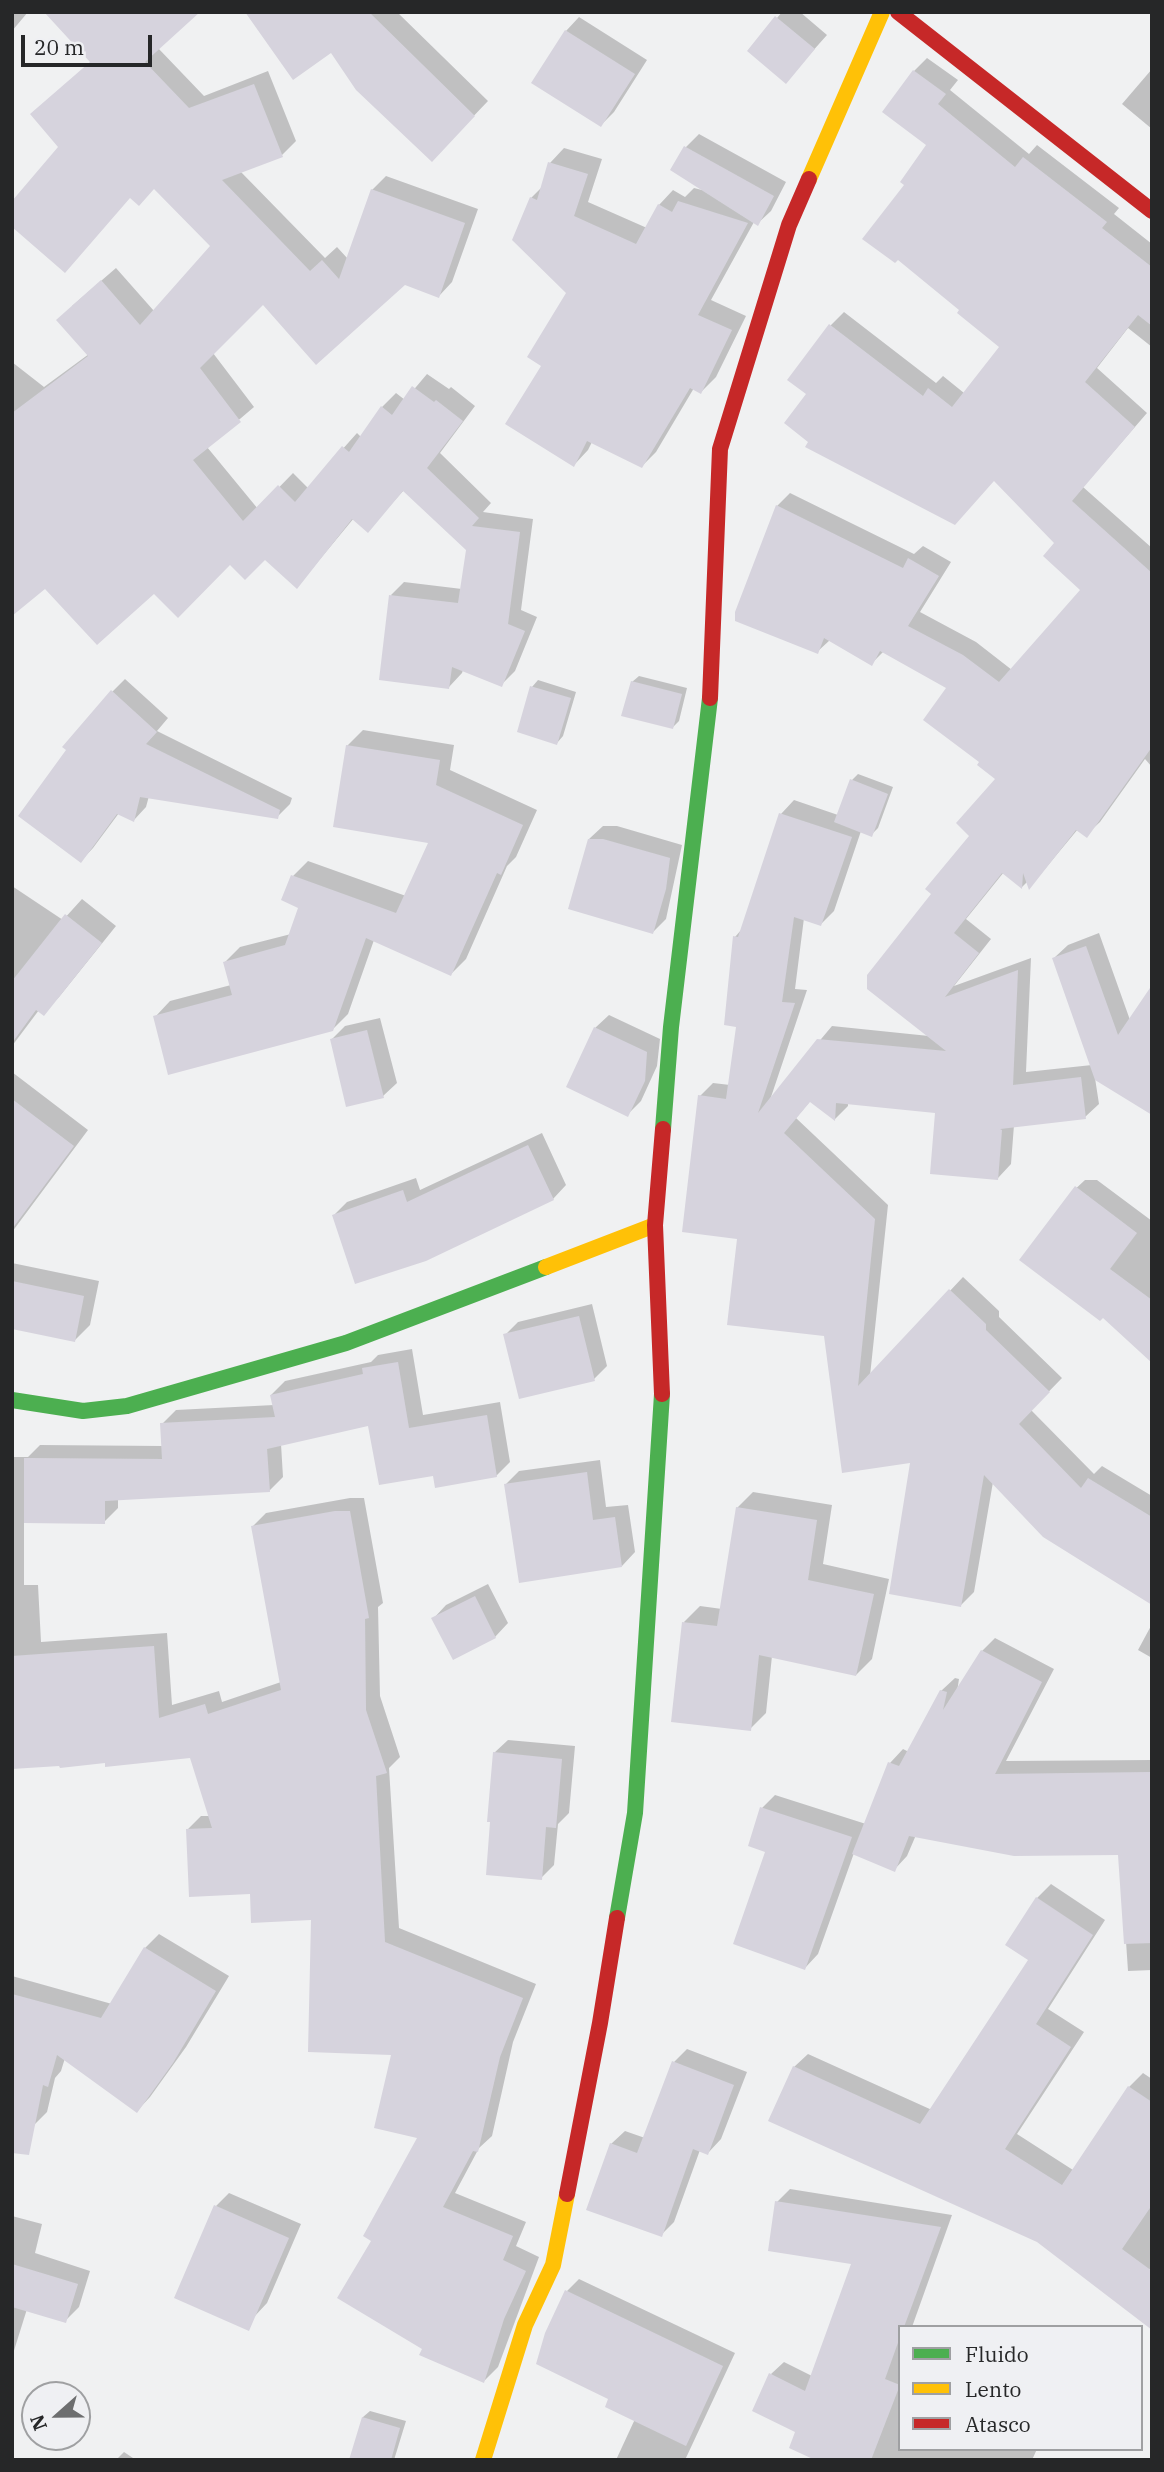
<!DOCTYPE html>
<html>
<head>
<meta charset="utf-8">
<style>
	body { margin:0 }
	#map { position:relative; width:1164px; height:2472px; overflow:hidden; background:#f0f1f2; font-family:"IBM Plex Serif",serif }
	canvas { display:block }
	.frame { position:absolute; inset:0; border:14px solid #262728; pointer-events:none }
	.legend { position:absolute; left:898px; top:2325px; width:245px; height:126px; box-sizing:border-box; background:#eff0f3; border:2px solid #9fa0a2; margin:0; padding:9px 12px; list-style:none; font-size:21px; color:#262728 }
	.legend li { display:flex; align-items:center; gap:14px; height:35px }
	.legend b { width:35px; border:2px solid #9fa0a2 }
	.north { position:absolute; left:21px; top:2381px; width:70px; height:70px; box-sizing:border-box; background:#eff0f3; border:2px solid #9fa0a2; border-radius:50%; rotate:249deg; font-size:19px; font-weight:700; line-height:28px; text-align:center; color:#262728 }
	.north::after { content:''; display:block; margin:auto; width:24px; height:32px; background:#6d6e6f; clip-path:polygon(50% 0,100% 100%,50% 72%,0 100%) }
	.scale { position:absolute; left:21px; top:35px; width:131px; height:32px; box-sizing:border-box; border:4px solid #262728; border-top:0; padding-left:9px; font-size:21px; line-height:24px; white-space:nowrap; color:#262728; -webkit-text-stroke:5px #eff0f3; paint-order:stroke }
</style>
</head>
<body>
<div id="map">
<canvas width="1164" height="2472"></canvas>
<div class="frame"></div>
<ul class="legend">
<li><b style="height:9px;background:#4caf50"></b>Fluido</li>
<li><b style="height:9px;background:#ffc107"></b>Lento</li>
<li><b style="height:9px;background:#c62828"></b>Atasco</li>
</ul>
<div class="north">N</div>
<div class="scale">20 m</div>
</div>
<script>
const c = document.querySelector('canvas').getContext('2d');
c.lineJoin = 'round';
function paint(path, color) { c.fillStyle = color; c.fill(path, 'evenodd'); }
const shape = rows => new Path2D(rows.map(r => 'M' + r).join(''));
function stroke(path, color, width, dash) { c.strokeStyle = color; c.lineWidth = width; c.lineCap = dash ? 'butt' : 'round'; c.setLineDash(dash || []); c.stroke(path); }
const shadow = shape([
	[12,12,28,12,12,31],
	[274,12,397,12,488,101,445,146,331,51],
	[782,12,800,12,827,35,786,81,777,18],
	[579,17,647,60,614,112,601,125,534,82,566,31],
	[158,48,204,96,268,71,296,141,282,155,240,171,325,258,337,247,348,259,372,190,386,176,478,209,452,282,439,296,404,283,263,302,213,353,254,407,207,447,258,509,293,473,308,488,357,433,361,437,382,407,396,393,405,400,427,374,449,389,451,387,475,406,440,453,491,503,483,512,533,519,521,610,537,617,515,671,501,685,463,670,462,673,449,687,391,595,404,582,462,589,467,550,404,490,368,530,354,518,297,587,265,558,230,563,154,592,46,586,12,606,12,362,44,387,89,354,72,306,116,268,154,311,212,246,155,187,61,147],
	[927,58,958,80,950,90,1029,154,1037,145,1119,208,1114,214,1152,244,1152,347,1128,328,1097,368,1147,413,1083,487,1152,548,1152,767,1145,759,1100,822,1086,835,1078,829,1030,887,1028,881,1022,887,1004,872,966,919,991,939,954,986,1031,958,1026,1072,1092,1065,1054,958,1068,945,1099,933,1130,1020,1095,1078,1099,1104,1085,1117,1014,1125,1011,1164,998,1178,937,1111,848,1102,848,1106,835,1119,811,1100,796,1118,888,1205,870,1376,963,1277,999,1311,999,1317,1062,1378,1031,1410,1094,1474,1102,1466,1152,1496,1152,1520,993,1482,974,1592,961,1605,913,1461,844,1471,825,1334,739,1237,700,1096,713,1083,730,1085,738,1025,735,937,742,929,781,814,794,800,838,815,852,780,858,774,893,787,878,828,871,835,861,831,834,911,821,924,804,918,795,989,807,990,770,1100,832,1026,929,1036,933,893,971,836,998,778,982,762,949,687,884,651,871,664,830,640,817,652,777,506,790,493,914,554,923,546,951,562,920,612,976,642,1012,670,1083,590,1056,543,995,479,810,441,809,394,790,379,831,325,844,312,936,383,943,376,964,393,1002,347,962,310,906,185,928,144,885,112,914,71],
	[1152,69,1152,129,1122,104],
	[699,134,786,182,771,211,757,224,754,222,711,300,746,316,716,377,701,392,694,388,656,452,642,466,592,442,588,450,574,465,543,365,569,292,531,198,543,186,550,163,564,148,602,159,588,202,647,228,659,205,673,190,685,197,694,188,702,190,685,148],
	[639,676,687,688,679,721,673,727,632,682],
	[125,679,168,718,157,731,292,798,290,804,277,817,149,796,146,807,134,820,119,813,93,848,81,861,112,692],
	[538,680,576,692,563,736,557,743,532,687],
	[363,730,454,745,450,770,537,810,516,857,507,866,466,959,451,974,374,940,348,1014,332,1030,155,1017,170,1001,231,985,225,962,240,947,291,934,300,907,293,876,308,861,406,896,430,841,347,746],
	[603,826,617,826,682,845,666,919,653,932,589,839],
	[12,886,63,920,82,899,116,926,59,997,43,1013,39,1010,12,1046],
	[609,1015,660,1039,657,1066,641,1101,628,1114,595,1028],
	[380,1018,397,1083,383,1096,332,1039,345,1026],
	[12,1072,88,1130,12,1232],
	[542,1133,566,1185,553,1199,334,1215,347,1202,416,1178,420,1190],
	[1085,1180,1097,1180,1152,1221,1152,1360,1071,1193],
	[12,1263,99,1281,90,1325,75,1340,12,1327],
	[592,1304,607,1366,594,1379,505,1335,518,1322],
	[412,1349,423,1415,500,1402,510,1462,496,1476,435,1474,370,1424,281,1444,283,1477,269,1491,118,1499,118,1508,104,1522,24,1521,24,1585,38,1585,41,1642,167,1633,172,1705,219,1691,222,1702,281,1682,252,1527,266,1513,350,1498,364,1498,383,1603,378,1607,380,1696,400,1757,389,1768,399,1928,536,1984,513,2042,492,2136,479,2148,455,2193,526,2222,516,2246,539,2257,498,2367,484,2381,424,2348,373,2240,420,2137,393,2053,313,1918,252,1892,187,1830,201,1816,210,1816,191,1756,12,1767,12,1457,28,1457,40,1445,163,1446,162,1424,176,1410,274,1405,271,1395,285,1381,371,1362,378,1355],
	[600,1460,606,1507,628,1505,635,1552,622,1566,506,1484,519,1471],
	[753,1492,832,1505,823,1564,889,1579,872,1659,856,1675,772,1656,766,1713,750,1729,684,1622,700,1606,722,1609,737,1508],
	[488,1584,508,1623,495,1637,433,1619,446,1605],
	[1152,1624,1152,1658,1138,1650],
	[995,1638,1054,1669,1006,1761,1152,1760,1152,1970,1128,1971,1120,1853,916,1835,907,1856,894,1870,854,1853,818,1954,805,1968,768,1851,762,1808,775,1795,866,1824,890,1763,903,1749,909,1752,941,1691,955,1678,959,1679,957,1692,982,1651],
	[508,1740,575,1746,569,1813,558,1824,554,1865,541,1878,494,1753],
	[1051,1884,1105,1920,1048,2009,1084,2032,1017,2134,1073,2170,1129,2087,1143,2073,1152,2079,1152,2266,1134,2290,1038,2241,794,2067,808,2054,932,2110,1030,1959,1037,1898],
	[159,1934,229,1976,186,2047,150,2097,137,2111,65,2058,61,2071,55,2078,47,2112,33,2126,12,2122,12,1976,112,2004,145,1948],
	[687,2049,747,2072,721,2139,708,2153,700,2150,674,2222,661,2235,611,2144,625,2131,645,2138,674,2062],
	[790,2189,952,2215,912,2327,900,2327,900,2449,1037,2449,1032,2460,816,2460,798,2431,771,2374,784,2362,812,2376,853,2262,777,2202],
	[229,2193,301,2224,267,2303,254,2317,216,2206],
	[12,2216,42,2224,35,2253,90,2271,79,2307,65,2321,27,2309,12,2357],
	[579,2279,735,2353,685,2460,616,2460,635,2419,610,2399,567,2291],
	[370,2411,406,2421,394,2460,351,2460,363,2417],
	[124,2452,136,2460,116,2460]
]);
const building = shape([
	[44,12,200,12,145,62,189,108,254,84,283,157,222,180,310,271,322,260,339,279,371,189,465,223,439,298,405,285,316,365,263,305,200,368,241,422,193,460,243,521,278,485,295,502,342,446,349,452,381,406,392,415,412,386,434,402,436,400,463,421,427,468,479,518,472,526,520,532,508,624,525,631,502,687,452,667,449,689,379,680,389,595,458,603,466,550,403,491,368,533,352,519,297,589,265,560,245,580,230,565,178,618,154,594,97,645,45,589,12,616,12,413,88,356,56,320,101,280,140,325,210,246,154,189,139,206,130,198,65,273,12,227,12,201,58,147,30,114,90,62],
	[245,12,369,12,475,116,432,162,356,90,331,53,293,80],
	[775,16,815,49,786,84,747,51],
	[565,30,635,74,601,127,531,83],
	[913,70,946,94,938,104,1015,167,1023,157,1107,222,1102,228,1152,267,1152,326,1138,315,1085,382,1135,427,1072,501,1152,573,1152,747,1087,838,1076,830,1029,890,1023,873,1022,889,1002,873,954,933,979,953,945,997,1018,970,1013,1085,1081,1077,1086,1119,1000,1129,1002,1130,998,1180,930,1174,935,1113,836,1103,835,1121,810,1102,784,1133,875,1219,858,1386,949,1289,986,1324,986,1330,1050,1392,1019,1424,1081,1488,1088,1478,1152,1517,1152,1605,1043,1537,984,1475,961,1607,889,1594,910,1463,842,1473,824,1336,727,1325,737,1239,682,1232,698,1095,726,1099,736,1027,724,1025,733,936,738,937,779,813,852,837,821,926,794,917,782,1002,795,1003,758,1113,817,1039,946,1051,867,989,867,975,931,894,925,889,969,836,956,823,995,779,977,765,979,762,923,720,946,688,880,651,872,666,824,638,818,654,735,621,735,612,776,505,903,568,908,558,939,576,908,626,963,655,999,682,1080,590,1043,556,1054,543,994,481,955,525,805,447,808,442,784,423,806,394,787,380,829,324,923,396,928,388,952,407,999,347,957,313,959,310,898,260,895,263,862,239,904,185,900,182,926,145,882,112],
	[684,146,774,196,758,226,670,170],
	[548,162,588,174,574,216,636,244,658,204,672,212,678,201,748,223,698,315,732,330,701,394,690,388,642,468,587,441,574,467,505,424,541,366,527,357,566,293,512,240,530,197,537,200],
	[631,681,682,694,673,729,621,716],
	[530,686,571,698,557,745,517,732],
	[111,690,157,732,146,744,280,810,278,819,140,797,134,822,117,814,81,863,18,816,66,750,62,747],
	[346,745,440,760,436,785,523,825,501,875,497,873,451,976,366,938,333,1031,168,1075,153,1016,232,995,223,962,285,945,298,908,281,900,291,875,396,913,428,843,333,827],
	[850,779,888,794,872,837,834,822],
	[588,839,603,839,670,858,666,889,653,934,568,909],
	[65,914,102,943,44,1016,36,1010,12,1043,12,981],
	[1086,946,1118,1035,1152,985,1152,1115,1095,1080,1052,958],
	[594,1027,647,1052,645,1081,628,1117,566,1087],
	[367,1030,384,1098,346,1107,330,1039],
	[12,1099,74,1146,12,1229],
	[528,1145,554,1200,426,1261,355,1284,332,1215,403,1190,407,1202],
	[1075,1186,1137,1233,1110,1269,1152,1300,1152,1363,1103,1318,1100,1321,1019,1260],
	[12,1281,84,1296,75,1342,12,1329],
	[579,1316,595,1381,519,1399,503,1334],
	[398,1362,409,1428,487,1415,497,1477,435,1488,433,1476,379,1485,368,1426,267,1449,270,1492,105,1501,105,1524,24,1523,24,1458,162,1459,160,1423,275,1417,270,1395,363,1374,362,1368],
	[587,1472,593,1520,615,1517,622,1567,519,1583,504,1484],
	[736,1507,817,1520,808,1580,874,1594,856,1676,759,1655,751,1731,671,1722,682,1622,717,1626],
	[335,1511,350,1511,369,1618,365,1619,366,1710,387,1773,376,1776,385,1942,523,1998,500,2057,478,2152,473,2151,443,2207,513,2236,503,2260,526,2271,504,2319,484,2383,419,2355,422,2349,337,2298,371,2241,363,2236,417,2138,374,2128,391,2055,308,2052,311,1920,251,1923,250,1894,189,1897,186,1829,212,1828,190,1758,105,1767,105,1763,60,1768,59,1766,12,1769,12,1656,154,1646,159,1718,205,1704,208,1714,281,1690,251,1526],
	[475,1596,496,1638,453,1660,431,1618],
	[981,1650,1042,1682,995,1774,1152,1772,1152,1943,1124,1944,1118,1855,1014,1856,909,1836,895,1872,852,1854,888,1762,899,1766,940,1690,947,1692,943,1710],
	[493,1752,562,1759,556,1828,546,1827,542,1880,486,1875,490,1822,487,1822],
	[760,1807,852,1837,805,1970,733,1944,765,1852,748,1846],
	[1036,1897,1093,1935,1036,2024,1071,2047,1005,2149,1062,2185,1128,2086,1152,2102,1152,2205,1122,2249,1152,2271,1152,2330,1037,2242,768,2121,793,2066,920,2124,1028,1960,1005,1945],
	[144,1947,216,1991,173,2063,137,2113,57,2055,48,2087,43,2085,29,2155,12,2153,12,1994,101,2018],
	[672,2061,734,2085,708,2155,693,2149,662,2237,586,2210,610,2143,637,2153],
	[775,2201,941,2227,904,2327,900,2327,900,2337,885,2379,900,2385,871,2460,815,2460,789,2448,795,2432,752,2411,769,2373,805,2391,851,2264,768,2251],
	[214,2205,289,2238,249,2331,174,2298],
	[12,2264,78,2284,66,2323,12,2307],
	[565,2290,723,2366,686,2446,605,2407,608,2399,536,2364,545,2333],
	[362,2417,400,2428,391,2460,349,2460]
]);
const fast = shape([
	[663,1129,671,1027,710,698],
	[12,1400,83,1411,127,1406,346,1343,546,1267],
	[617,1918,635,1813,662,1394]
]);
const slow = shape([
	[809,179,882,12],
	[546,1267,655,1225],
	[483,2460,525,2325,553,2265,567,2194]
]);
const jam = shape([
	[898,12,1152,211],
	[710,698,720,449,789,225,809,179],
	[662,1394,655,1225,663,1129],
	[567,2194,600,2023,617,1918]
]);
paint(shadow, '#0003');
paint(building, '#d6d3dd');
stroke(fast, '#4caf50', 16);
stroke(slow, '#ffc107', 16);
stroke(jam, '#c62828', 16);
</script>
</body>
</html>
